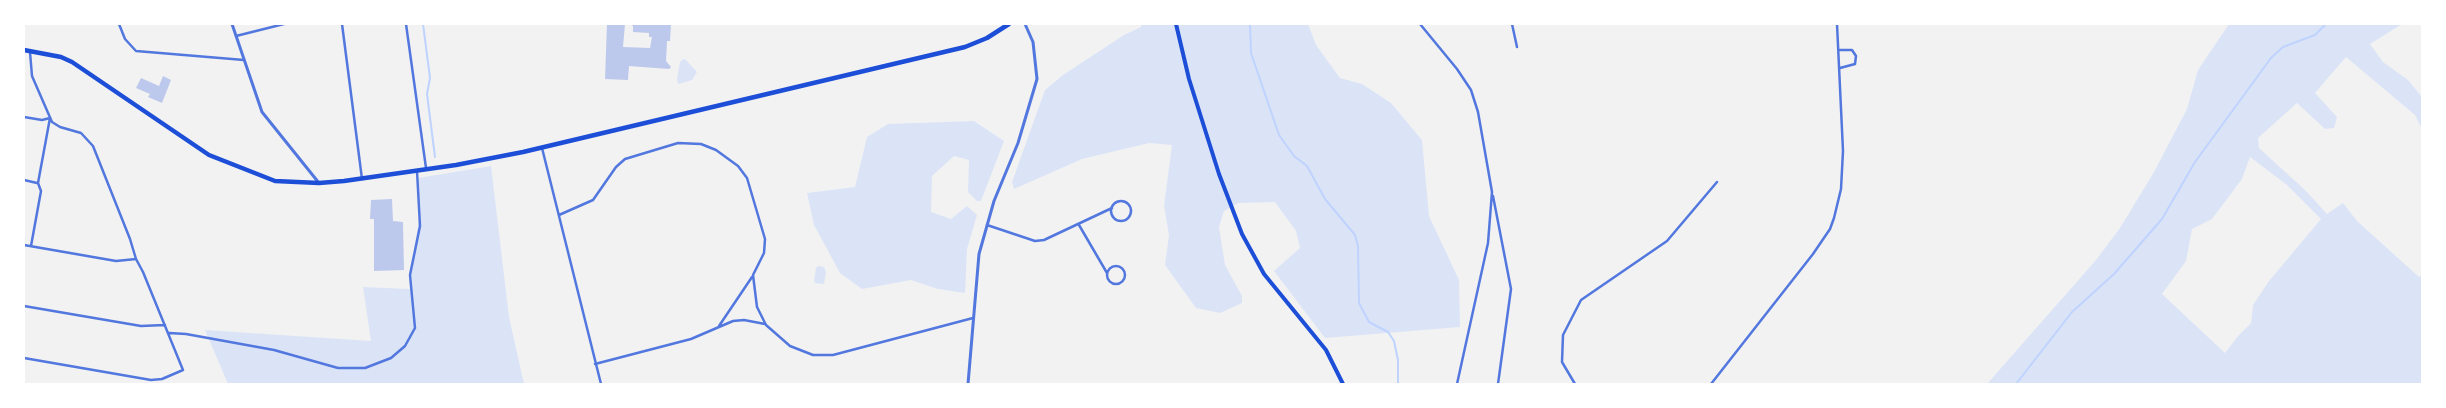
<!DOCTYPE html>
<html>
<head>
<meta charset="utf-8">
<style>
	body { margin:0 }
	#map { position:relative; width:2446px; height:408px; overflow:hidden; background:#f2f2f2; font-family:"DejaVu Sans",sans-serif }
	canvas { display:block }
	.frame { position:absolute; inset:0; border:25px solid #fff; pointer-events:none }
</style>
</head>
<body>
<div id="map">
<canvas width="2446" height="408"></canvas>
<div class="frame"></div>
</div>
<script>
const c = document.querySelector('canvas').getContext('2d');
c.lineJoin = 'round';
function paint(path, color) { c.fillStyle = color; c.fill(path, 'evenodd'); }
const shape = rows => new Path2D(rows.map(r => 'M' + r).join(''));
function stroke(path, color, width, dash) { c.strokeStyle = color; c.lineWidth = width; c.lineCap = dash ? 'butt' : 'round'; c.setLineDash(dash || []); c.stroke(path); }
const green = shape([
	[1141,24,1308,24,1316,45,1340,78,1362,84,1391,103,1422,140,1429,216,1459,280,1460,327,1325,338,1274,271,1300,248,1296,231,1275,202,1238,203,1224,211,1219,227,1225,265,1242,296,1242,303,1220,313,1196,308,1165,265,1169,235,1164,206,1172,145,1149,143,1082,159,1014,189,1012,182,1045,90,1063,75,1124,35,1141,27],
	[2229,24,2402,24,2370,44,2383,62,2408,80,2422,97,2422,129,2415,115,2346,57,2315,93,2337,117,2334,128,2325,129,2297,103,2258,138,2259,148,2306,191,2327,214,2343,203,2357,221,2419,277,2422,275,2422,384,1987,384,2096,260,2120,228,2154,172,2187,109,2198,70],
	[2250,157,2287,185,2321,219,2269,281,2253,305,2251,323,2238,336,2225,353,2162,294,2186,261,2192,229,2212,219,2242,179],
	[683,59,686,60,697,72,692,80,678,84,677,79,680,62],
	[974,121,1004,141,981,201,977,201,968,192,969,160,954,156,932,176,931,212,951,219,967,206,977,215,967,249,965,293,938,289,911,280,862,289,840,273,814,225,807,193,855,187,867,137,888,124],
	[491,166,509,317,524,384,228,384,205,330,371,341,363,287,410,289,410,275,420,213,418,178],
	[818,266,824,267,826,272,824,284,815,283,814,280,816,268]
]);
const stream = shape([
	[423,24,430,78,427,94,435,157],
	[1250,24,1251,53,1279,135,1294,156,1307,166,1325,199,1355,235,1358,246,1359,303,1369,322,1388,332,1394,341,1398,360,1398,384],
	[2016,384,2072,312,2114,274,2162,219,2195,162,2271,58,2283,47,2315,35,2326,24]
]);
const building = shape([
	[607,24,625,24,623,47,650,48,652,37,649,37,649,33,633,32,633,26,630,24,671,24,670,41,667,41,666,61,671,67,669,69,629,66,628,80,605,79],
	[163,76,171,80,162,103,148,97,150,94,136,88,141,78,159,86],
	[392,199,393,221,403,222,404,270,374,271,374,219,370,219,371,200]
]);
const minor = shape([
	[119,24,125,39,136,51,244,60],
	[342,24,362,179],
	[406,24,426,168],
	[1420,24,1457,69,1471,90,1478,112,1492,192,1488,243,1457,384],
	[1512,24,1517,47],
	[236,36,284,24],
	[1839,50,1852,50,1856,56,1855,64,1840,68],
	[24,117,42,120,50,118],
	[542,148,601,384],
	[24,180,37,183],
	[1493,196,1511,289,1498,384],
	'1111 211a10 10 0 1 1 20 0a10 10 0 1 1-20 0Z',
	[559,215,593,200,616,167,625,159,678,143,701,144,716,150,738,166,747,178,765,239,764,253,753,275,757,307,766,325,790,346,813,355,833,355,973,318],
	[987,225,1035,241,1044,240,1112,208],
	[1079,225,1107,273],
	[24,245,116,261,136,259],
	[31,246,41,191,38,183,50,118],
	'1107 275a9 9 0 1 1 18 0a9 9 0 1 1-18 0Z',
	[24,306,141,326,165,325],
	[719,326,752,277],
	[169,333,186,334,274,350,338,368,365,368,391,358,405,346,415,328,410,275,420,226,417,171],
	[24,358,151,380,162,379,183,370,143,272,136,259,130,239,93,146,81,133,60,127,52,122,32,76,30,52],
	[595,364,691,339,733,321,744,320,765,324],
	[1575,384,1562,362,1563,335,1581,300,1667,241,1717,182],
	[1711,384,1813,254,1830,229,1834,218,1841,189,1843,151,1837,24]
]);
const tertiary = shape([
	[232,24,262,112,319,183],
	[968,384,979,254,994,201,1018,143,1037,79,1033,42,1025,24]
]);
const secondary = shape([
	[1176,24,1189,79,1219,174,1242,234,1264,274,1326,350,1343,384]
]);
const primary = shape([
	[24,50,61,57,72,62,209,155,275,181,319,183,344,181,456,165,523,152,965,47,987,38,1009,24]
]);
paint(green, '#dbe4f7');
stroke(stream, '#bfd3fe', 2);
paint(building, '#bdc9ec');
stroke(minor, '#5277de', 2.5);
stroke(tertiary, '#5277de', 3);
stroke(secondary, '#1d4ed8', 4);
stroke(primary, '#1d4ed8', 4.5);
</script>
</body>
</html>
